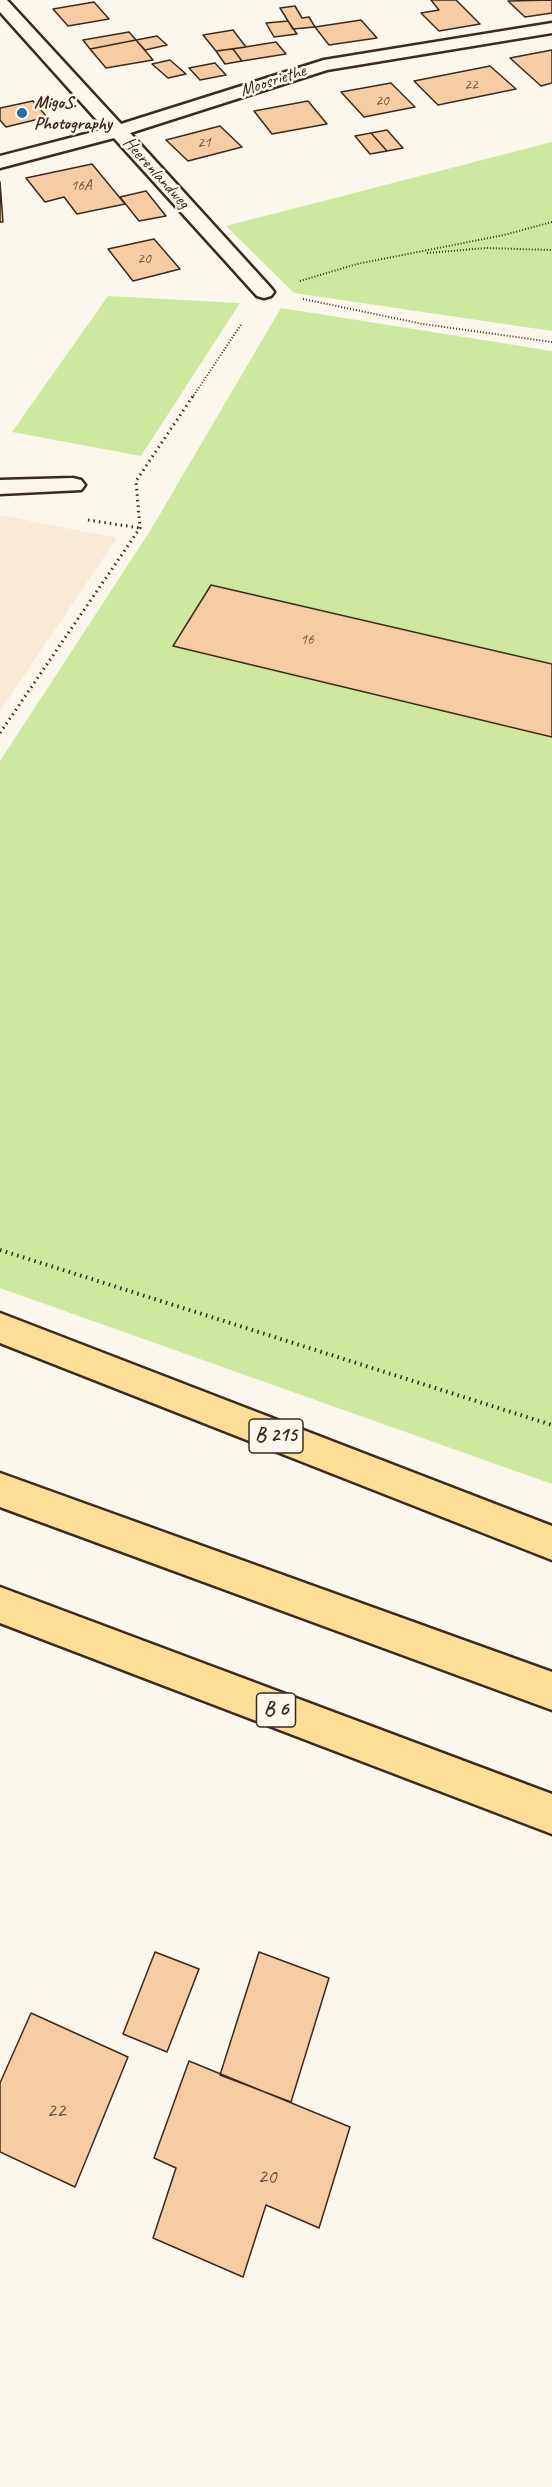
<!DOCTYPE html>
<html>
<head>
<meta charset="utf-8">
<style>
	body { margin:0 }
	canvas { display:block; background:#fbf7ec }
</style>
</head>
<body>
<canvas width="552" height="2487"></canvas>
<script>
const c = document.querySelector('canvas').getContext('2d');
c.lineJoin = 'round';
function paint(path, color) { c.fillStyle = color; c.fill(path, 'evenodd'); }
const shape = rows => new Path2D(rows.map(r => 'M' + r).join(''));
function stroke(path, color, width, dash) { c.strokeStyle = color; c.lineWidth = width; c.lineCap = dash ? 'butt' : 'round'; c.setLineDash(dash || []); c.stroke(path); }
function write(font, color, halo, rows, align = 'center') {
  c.font = font + ' Caveat,sans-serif'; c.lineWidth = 5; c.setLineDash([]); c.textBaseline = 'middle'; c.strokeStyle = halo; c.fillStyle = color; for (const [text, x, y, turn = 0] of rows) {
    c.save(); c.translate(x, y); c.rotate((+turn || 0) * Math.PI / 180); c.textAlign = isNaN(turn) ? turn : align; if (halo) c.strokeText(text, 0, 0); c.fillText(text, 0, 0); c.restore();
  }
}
const built = shape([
	[0,515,117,538,0,711]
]);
const green = shape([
	[552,142,552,331,294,293,226,226],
	[108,296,240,303,141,456,12,432],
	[281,308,552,351,552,1484,0,1288,0,761,150,531]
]);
const building = shape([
	[431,0,456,0,480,24,439,31,421,13,439,10,431,0],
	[552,0,552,13,525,17,508,1,552,0],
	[94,2,109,19,68,26,53,9,94,2],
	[295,6,302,18,309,17,315,27,293,29,280,8,295,6],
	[361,20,377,38,329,45,315,27,361,20],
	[288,21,297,34,274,37,266,23,288,21],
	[233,30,246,47,216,51,203,35,233,30],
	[129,32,136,40,90,49,83,40,129,32],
	[157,36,167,45,145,50,136,40,157,36],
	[136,40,153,60,106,68,90,49,136,40],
	[276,42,286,54,242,61,233,49,276,42],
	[233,49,242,61,225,64,216,51,233,49],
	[552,50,552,83,541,86,510,58,552,50],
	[170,60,186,74,168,78,152,64,170,60],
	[215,63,226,75,200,80,189,68,215,63],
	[490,66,516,89,438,105,414,81,490,66],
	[391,83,415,107,364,117,341,92,391,83],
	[33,101,47,117,6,127,0,120,0,108,33,101],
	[308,101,327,124,272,134,254,111,308,101],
	[220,126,242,147,188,161,166,140,220,126],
	[387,130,403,148,387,151,371,133,387,130],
	[371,133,387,151,370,154,355,136,371,133],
	[92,164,125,204,77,214,64,197,45,202,26,178,92,164],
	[0,182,3,222,0,222,0,182],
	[146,191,166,216,139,221,120,197,146,191],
	[154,239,180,269,133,281,108,249,154,239],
	[211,585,552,664,552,737,173,646,211,585],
	[155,1952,199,1969,167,2052,123,2034,155,1952],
	[259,1952,329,1978,291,2102,220,2075,259,1952],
	[31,2013,128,2057,75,2187,0,2152,0,2083,31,2013],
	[189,2061,350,2127,319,2228,266,2205,243,2277,153,2238,176,2168,154,2158,189,2061]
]);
const pathFar2 = shape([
	[427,253,486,248,552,250],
	[300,281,357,264,504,235,552,222],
	[303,299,423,324,552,342],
	[192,398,242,323]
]);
const pathFar1 = shape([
	[88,520,140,528],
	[0,733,140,528,136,481,193,396]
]);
const path = shape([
	[0,1250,552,1425]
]);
const minor = shape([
	[0,0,7,0,121,124,324,60,552,23,552,33,327,70,130,133,271,288,274,292,271,296,264,298,257,296,114,138,0,168,0,156,105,129,0,12,0,0],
	[73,478,81,480,85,485,81,490,0,494,0,480,73,478]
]);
const major = shape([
	[0,1313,552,1526,552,1560,0,1343,0,1313]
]);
const highway = shape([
	[0,1473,552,1672,552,1710,0,1507,0,1473],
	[0,1587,552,1794,552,1834,0,1623,0,1587]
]);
const markers = [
	[22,113,6,"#1f6fb2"]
];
const farNumbernames = [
	["22",471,85],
	["20",382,101],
	["21",204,143],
	["16A",81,186],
	["20",144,259],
	["16",307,640]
];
const farStreetnames = [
	["Moosriethe",273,81,-18],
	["Heerenlandweg",156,173,48]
];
const farPoinames = [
	["MigoS.",34,103],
	["Photography",34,124]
];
const shields = [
	[276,1436,54],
	[276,1710,39]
];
const shieldNames = [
	["B 215",276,1436],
	["B 6",276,1710]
];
const nearNumbernames = [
	["22",56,2111],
	["20",267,2177]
];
paint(built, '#f9ead6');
paint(green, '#cee99f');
paint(building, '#f5cca4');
stroke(building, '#3b2a1e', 1.5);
stroke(minor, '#3b2a1e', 5);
stroke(major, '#3b2a1e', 5);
stroke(highway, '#3b2a1e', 5);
stroke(pathFar2, '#3b2a1e', 2, [1, 2]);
stroke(pathFar1, '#3b2a1e', 3, [1.5, 4]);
stroke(path, '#3b2a1e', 4, [1.5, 4.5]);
paint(minor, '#fbf7ec');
paint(major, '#fcde96');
paint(highway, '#fcde96');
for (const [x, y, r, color] of markers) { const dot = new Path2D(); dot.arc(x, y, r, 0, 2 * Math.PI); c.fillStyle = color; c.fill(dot); stroke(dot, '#fbf7ec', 2); }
write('15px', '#6a5240', null, farNumbernames);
write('18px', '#3b2a1e', '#fbf7ec', farStreetnames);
write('bold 18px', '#3b2a1e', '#fbf7ec', farPoinames, 'left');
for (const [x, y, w] of shields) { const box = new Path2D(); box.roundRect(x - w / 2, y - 17, w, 34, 4.5); c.fillStyle = '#fbf7ec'; c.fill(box); stroke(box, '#3b2a1e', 1.5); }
write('bold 20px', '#3b2a1e', null, shieldNames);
write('21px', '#6a5240', null, nearNumbernames);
</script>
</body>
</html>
